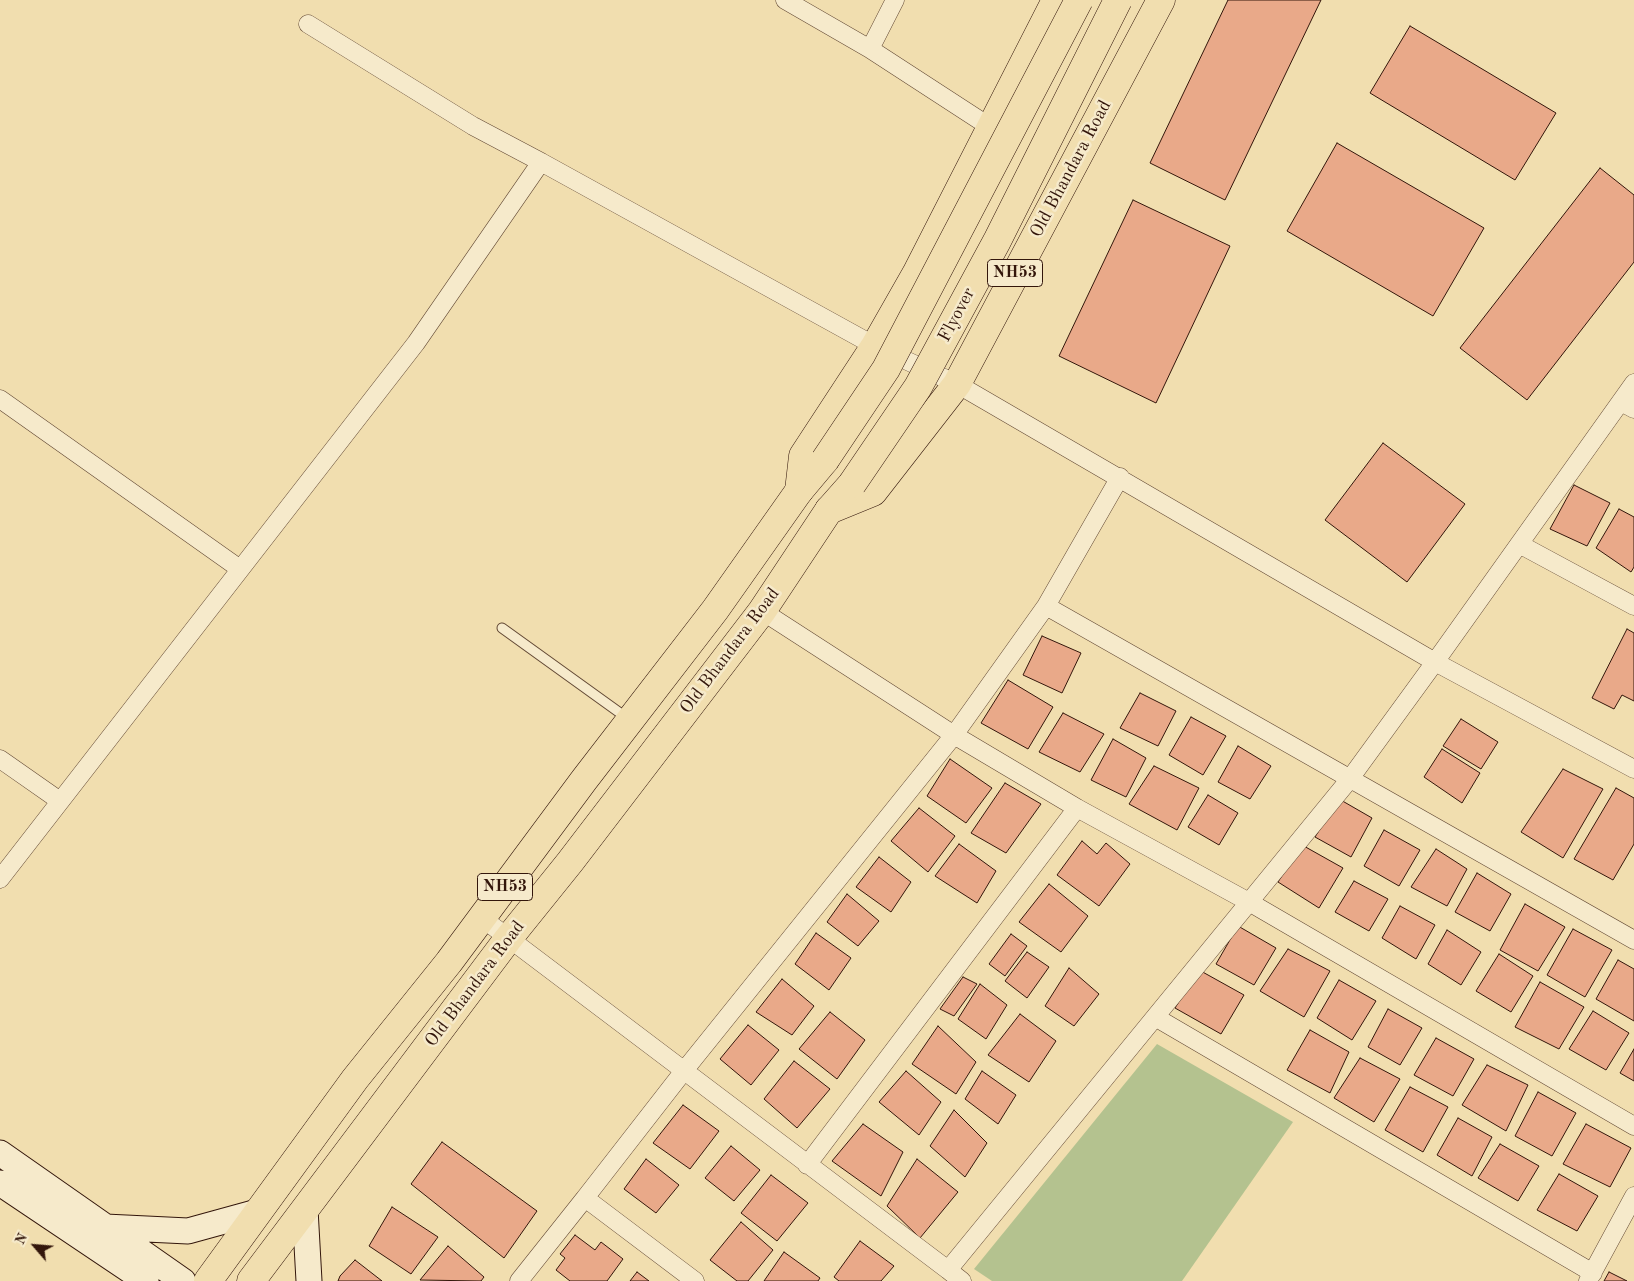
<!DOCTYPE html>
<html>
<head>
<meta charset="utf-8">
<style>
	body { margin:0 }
	#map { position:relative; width:1634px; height:1281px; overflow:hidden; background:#f1deaf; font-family:"Old Standard TT",serif }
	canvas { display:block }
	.north { position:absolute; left:10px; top:1221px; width:50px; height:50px; -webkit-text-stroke:4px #f6eacb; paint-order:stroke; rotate:297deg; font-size:14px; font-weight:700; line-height:20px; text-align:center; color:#33160b }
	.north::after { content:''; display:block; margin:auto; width:18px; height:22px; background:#33160b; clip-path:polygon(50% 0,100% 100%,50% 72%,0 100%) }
</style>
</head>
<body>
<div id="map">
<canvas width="1634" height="1281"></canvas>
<div class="north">N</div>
</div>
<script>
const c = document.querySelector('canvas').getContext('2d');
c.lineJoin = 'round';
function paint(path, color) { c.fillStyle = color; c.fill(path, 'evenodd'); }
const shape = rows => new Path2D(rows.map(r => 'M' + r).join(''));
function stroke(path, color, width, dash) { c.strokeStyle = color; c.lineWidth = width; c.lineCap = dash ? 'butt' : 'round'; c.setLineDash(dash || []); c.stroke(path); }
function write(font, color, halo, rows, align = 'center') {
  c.font = font + ' "Old Standard TT",serif'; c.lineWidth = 5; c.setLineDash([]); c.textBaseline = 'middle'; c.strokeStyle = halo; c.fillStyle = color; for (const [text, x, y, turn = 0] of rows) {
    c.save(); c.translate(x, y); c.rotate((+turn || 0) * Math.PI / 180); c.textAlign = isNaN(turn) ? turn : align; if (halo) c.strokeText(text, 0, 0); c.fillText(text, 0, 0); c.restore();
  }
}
const green = shape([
	[1157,1044,1293,1122,1182,1281,992,1281,974,1269]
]);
const building = shape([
	[1228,0,1321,0,1225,200,1150,163,1228,0],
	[1410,26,1556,113,1515,180,1370,93,1410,26],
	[1337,143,1484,228,1433,316,1287,231,1337,143],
	[1600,168,1634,195,1634,262,1527,400,1460,348,1600,168],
	[1133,200,1230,246,1156,403,1059,356,1133,200],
	[1383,443,1465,504,1407,582,1325,520,1383,443],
	[1574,485,1610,503,1587,546,1550,529,1574,485],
	[1619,509,1634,517,1634,567,1631,572,1596,548,1619,509],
	[1627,629,1634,633,1634,701,1622,695,1614,709,1592,698,1627,629],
	[1042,636,1081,653,1062,693,1023,675,1042,636],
	[1008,680,1053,707,1028,749,981,723,1008,680],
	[1140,693,1176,711,1158,746,1120,728,1140,693],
	[1063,713,1104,734,1080,772,1039,752,1063,713],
	[1191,717,1226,736,1203,775,1169,755,1191,717],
	[1461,719,1498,742,1481,769,1443,746,1461,719],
	[1113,739,1146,758,1126,797,1091,780,1113,739],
	[1238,746,1271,766,1250,799,1218,782,1238,746],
	[1442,749,1480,773,1462,803,1424,777,1442,749],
	[950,759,992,788,966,823,927,796,950,759],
	[1154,766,1199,788,1177,830,1129,804,1154,766],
	[1563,769,1603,789,1563,858,1521,832,1563,769],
	[1005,783,1041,804,1006,853,971,833,1005,783],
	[1616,788,1634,798,1634,844,1613,880,1574,859,1616,788],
	[1208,795,1238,813,1219,845,1188,827,1208,795],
	[1339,799,1372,818,1351,857,1315,837,1339,799],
	[919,808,955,836,928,872,891,841,919,808],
	[1384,830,1420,850,1399,886,1364,866,1384,830],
	[1082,841,1097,854,1106,843,1130,864,1099,906,1057,875,1082,841],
	[959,844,996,871,977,903,935,876,959,844],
	[1302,845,1343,868,1319,908,1278,882,1302,845],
	[1436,849,1467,869,1447,906,1411,887,1436,849],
	[879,857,911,882,891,912,856,887,879,857],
	[1477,873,1511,894,1490,931,1455,912,1477,873],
	[1354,881,1388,899,1369,931,1335,912,1354,881],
	[1049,884,1088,916,1061,952,1019,922,1049,884],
	[847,894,879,921,858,946,827,922,847,894],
	[1525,904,1565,927,1538,971,1500,950,1525,904],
	[1400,906,1435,925,1416,959,1382,938,1400,906],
	[1238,926,1276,948,1254,985,1216,964,1238,926],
	[1573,929,1612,950,1585,997,1547,975,1573,929],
	[1447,930,1481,952,1461,985,1428,964,1447,930],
	[816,933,851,958,829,990,795,964,816,933],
	[1011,934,1027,946,1005,976,989,964,1011,934],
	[1288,949,1330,971,1304,1017,1260,991,1288,949],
	[1027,952,1049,967,1027,998,1005,981,1027,952],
	[1499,954,1533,976,1511,1012,1476,991,1499,954],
	[1618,960,1634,969,1634,1021,1596,999,1618,960],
	[1069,968,1099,994,1074,1026,1045,1006,1069,968],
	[1199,970,1244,995,1221,1034,1175,1008,1199,970],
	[963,977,977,984,954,1016,940,1009,963,977],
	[782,979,814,1006,792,1035,756,1012,782,979],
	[1339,980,1376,1001,1352,1040,1317,1018,1339,980],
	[1540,982,1584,1007,1559,1049,1515,1027,1540,982],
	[980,984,1007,1005,986,1039,958,1019,980,984],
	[1388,1009,1422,1028,1400,1065,1368,1047,1388,1009],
	[1593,1011,1629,1033,1606,1070,1569,1049,1593,1011],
	[830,1012,865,1040,837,1079,799,1049,830,1012],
	[1020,1014,1056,1041,1029,1082,988,1055,1020,1014],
	[748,1025,779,1050,751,1085,720,1059,748,1025],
	[938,1026,976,1062,956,1094,912,1064,938,1026],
	[1310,1030,1349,1052,1330,1093,1287,1070,1310,1030],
	[1436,1038,1474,1059,1453,1096,1414,1075,1436,1038],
	[1634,1049,1634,1081,1620,1073,1634,1049],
	[1360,1058,1400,1079,1374,1122,1334,1098,1360,1058],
	[794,1061,830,1089,797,1128,764,1099,794,1061],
	[1487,1065,1528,1085,1506,1131,1462,1105,1487,1065],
	[906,1071,941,1102,919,1135,879,1102,906,1071],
	[982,1071,1016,1095,998,1124,965,1099,982,1071],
	[1410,1087,1448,1107,1423,1152,1385,1130,1410,1087],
	[1538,1092,1576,1113,1552,1156,1515,1136,1538,1092],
	[683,1105,719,1131,690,1169,653,1143,683,1105],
	[954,1110,987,1143,965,1177,930,1146,954,1110],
	[1458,1118,1492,1137,1472,1176,1437,1155,1458,1118],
	[863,1124,903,1152,881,1196,832,1161,863,1124],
	[1586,1124,1631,1148,1610,1187,1563,1164,1586,1124],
	[442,1142,537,1211,504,1258,411,1184,442,1142],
	[1500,1144,1539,1166,1518,1201,1478,1178,1500,1144],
	[731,1146,760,1170,734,1201,705,1178,731,1146],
	[646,1159,679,1185,656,1213,624,1189,646,1159],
	[917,1159,958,1192,920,1238,887,1206,917,1159],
	[1559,1174,1598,1196,1577,1231,1537,1210,1559,1174],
	[771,1175,808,1203,777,1241,741,1213,771,1175],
	[392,1207,438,1237,411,1274,369,1246,392,1207],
	[741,1222,773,1250,748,1281,737,1281,710,1260,741,1222],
	[575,1235,595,1250,601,1242,623,1259,607,1281,570,1281,556,1270,565,1258,560,1254,575,1235],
	[860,1241,894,1266,881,1281,839,1281,834,1277,860,1241],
	[448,1246,484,1277,481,1281,420,1280,448,1246],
	[784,1252,820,1278,818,1281,764,1281,784,1252],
	[355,1260,382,1281,338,1281,340,1276,355,1260],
	[637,1272,649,1281,630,1281,637,1272],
	[1609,1272,1627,1281,1604,1281,1609,1272]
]);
const lane = shape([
	[502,628,627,718]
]);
const street = shape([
	[785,0,870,49,990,127],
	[308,24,473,126,541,162],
	[870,49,895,0],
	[0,399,240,569],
	[1621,402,1634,409],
	[1519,544,1634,606],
	[1046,606,1120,477],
	[0,759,60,801],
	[0,879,416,343,541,162,875,346,957,384,1435,662,1634,383],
	[482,918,948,1270,1349,780,1435,662,1634,769],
	[1634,940,1046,606,954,735,1077,808,1249,902,1634,1126],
	[1155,1017,1593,1273],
	[807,1165,1077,808],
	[948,1270,962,1281],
	[519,1281,585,1198],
	[695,1281,585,1198,683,1072,954,735,762,611],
	[1588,1281,1634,1196]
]);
const secondary = shape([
	[0,1153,183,1281],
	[0,1183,146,1281],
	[305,1209,309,1281],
	[105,1227,188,1231,257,1212]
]);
const primary = shape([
	[799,491,803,456,875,346,916,274,1056,0],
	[829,510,873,492,957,384,1161,0]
]);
const highway = shape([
	[208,1281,355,1079,449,962,584,780,715,610,799,491,825,460],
	[251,1281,508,939,570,862,762,611,829,510,852,484]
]);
const highwayBridge = shape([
	[825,460,886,369,1079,0],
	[852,484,918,387,997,241,1118,0]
]);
const shields = [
	[1015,273,55],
	[505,887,55]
];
const shieldNames = [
	["NH53",1015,273],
	["NH53",505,887]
];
const streetNames = [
	["Old Bhandara Road",1071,169,-62],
	["Flyover",957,315,-62],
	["Old Bhandara Road",730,651,-53],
	["Old Bhandara Road",475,984,-53]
];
paint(green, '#b4c28f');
paint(building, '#e9a989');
stroke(building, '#33160b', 1);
stroke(lane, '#624834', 11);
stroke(street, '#624834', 19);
stroke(secondary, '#33160b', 27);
stroke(primary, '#33160b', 29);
stroke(highway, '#33160b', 29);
stroke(lane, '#f6eacb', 9);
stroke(street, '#f6eacb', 18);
stroke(secondary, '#f6eacb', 25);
stroke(primary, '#f1deaf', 28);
stroke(highway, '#f1deaf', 28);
stroke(highwayBridge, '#33160b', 29, []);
stroke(highwayBridge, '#f1deaf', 28);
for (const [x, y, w] of shields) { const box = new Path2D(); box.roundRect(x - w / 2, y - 13.5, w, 27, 4); c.fillStyle = '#f6eacb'; c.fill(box); stroke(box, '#33160b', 1); }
write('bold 16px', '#33160b', null, shieldNames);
write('18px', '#33160b', '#f6eacb', streetNames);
</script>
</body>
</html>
